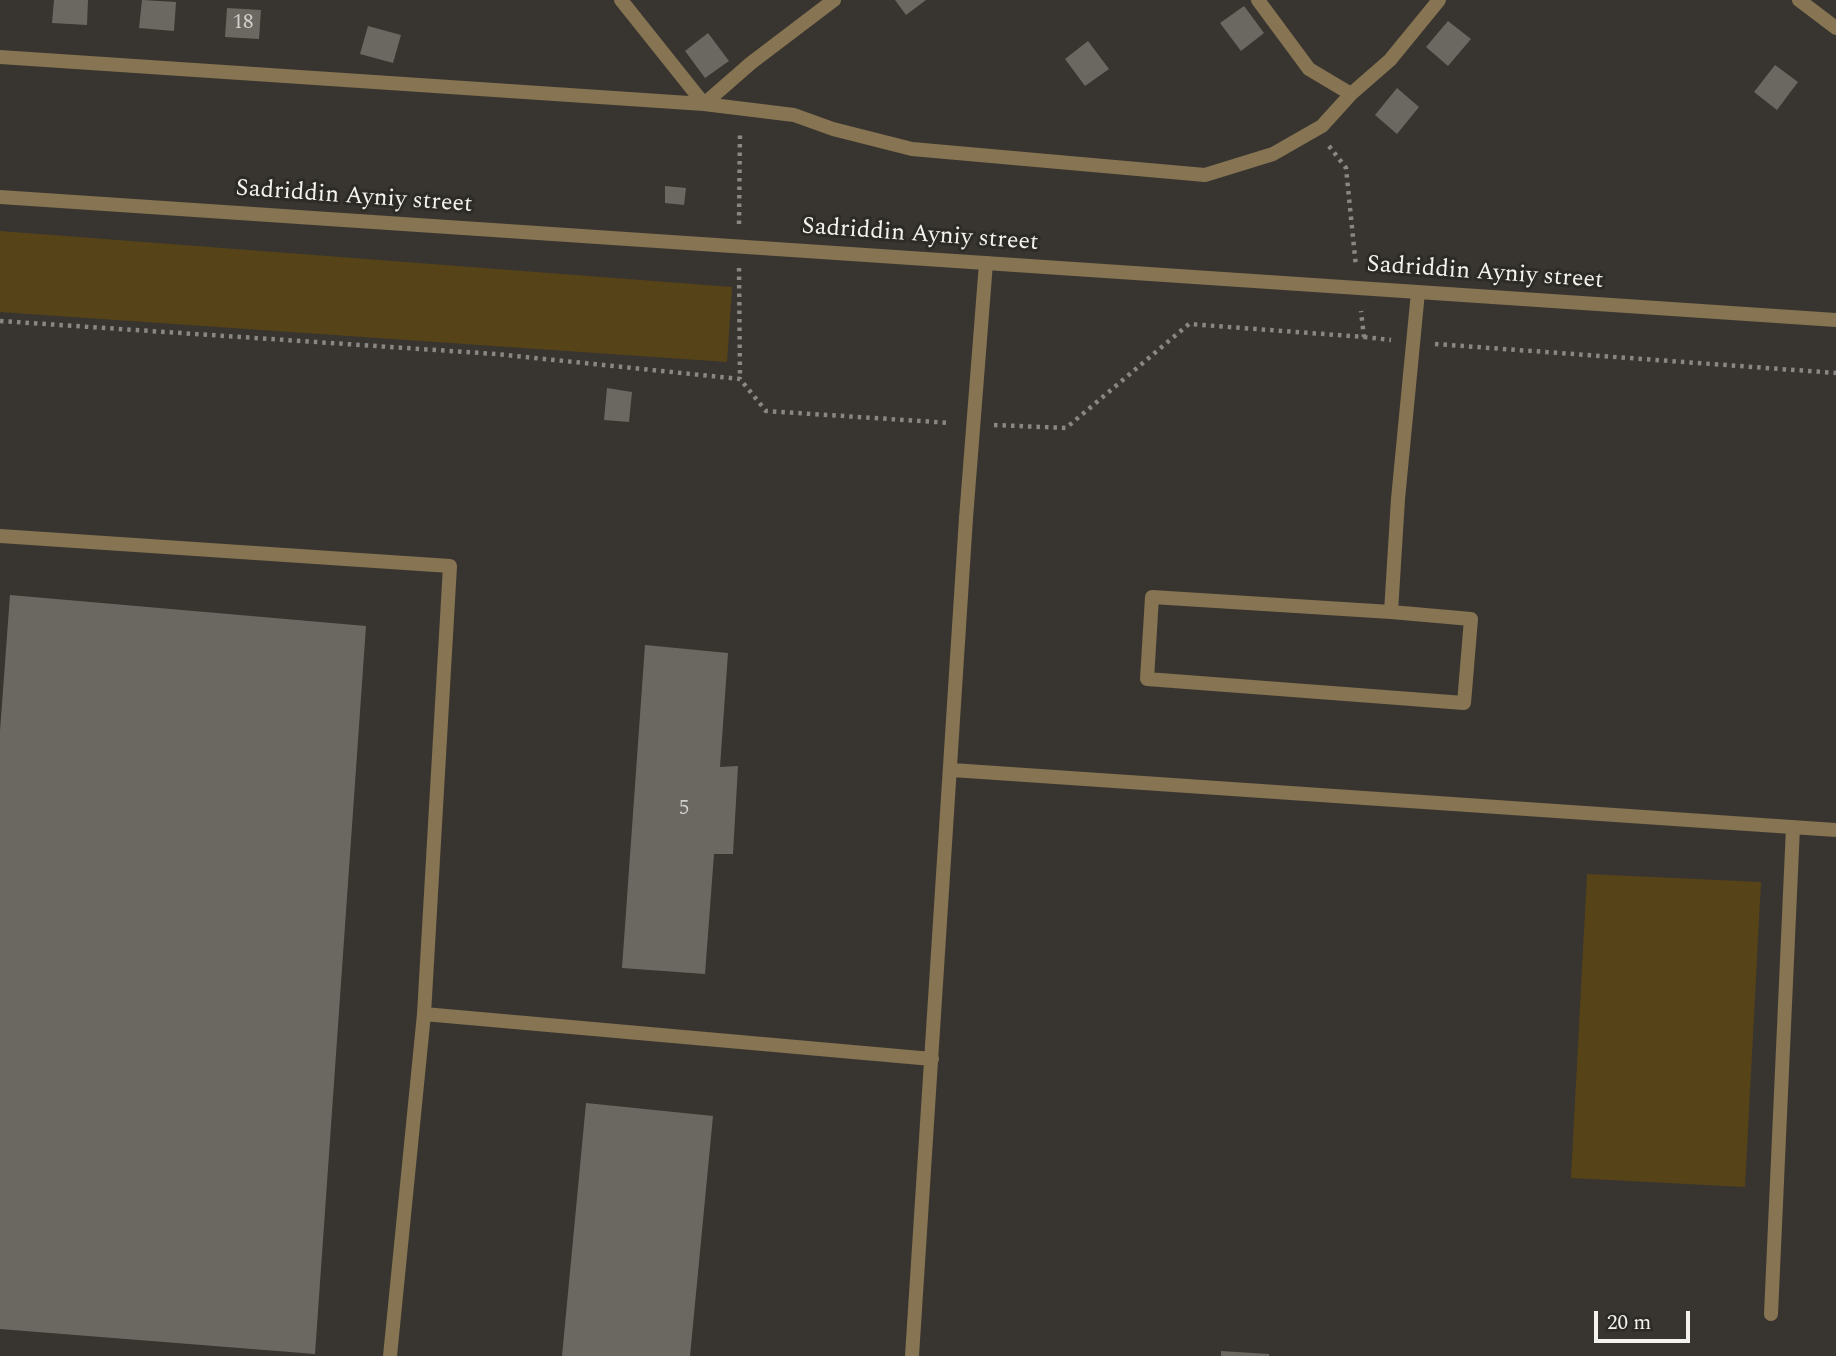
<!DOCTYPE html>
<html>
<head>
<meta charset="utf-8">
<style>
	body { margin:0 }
	#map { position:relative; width:1836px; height:1356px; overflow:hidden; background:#383530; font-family:Spectral,serif }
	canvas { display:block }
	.scale { position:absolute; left:1594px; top:1311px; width:96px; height:32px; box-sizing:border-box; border:4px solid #f3f2ef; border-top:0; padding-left:9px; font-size:21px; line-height:24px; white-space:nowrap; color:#f3f2ef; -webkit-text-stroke:5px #2d2b26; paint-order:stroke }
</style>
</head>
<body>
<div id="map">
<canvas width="1836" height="1356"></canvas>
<div class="scale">20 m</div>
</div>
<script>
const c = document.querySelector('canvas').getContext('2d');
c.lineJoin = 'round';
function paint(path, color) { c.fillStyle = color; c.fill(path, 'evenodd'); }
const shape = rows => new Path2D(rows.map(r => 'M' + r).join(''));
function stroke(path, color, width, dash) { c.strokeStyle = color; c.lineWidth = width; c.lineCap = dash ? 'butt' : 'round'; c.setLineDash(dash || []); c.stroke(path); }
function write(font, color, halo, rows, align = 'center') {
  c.font = font + ' Spectral,serif'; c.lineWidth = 6; c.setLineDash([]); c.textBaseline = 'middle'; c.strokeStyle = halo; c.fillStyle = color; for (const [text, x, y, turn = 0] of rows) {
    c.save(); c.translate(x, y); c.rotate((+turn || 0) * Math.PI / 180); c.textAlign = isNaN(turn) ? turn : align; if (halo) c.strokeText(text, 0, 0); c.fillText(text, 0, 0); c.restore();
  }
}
const green = shape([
	[0,231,732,287,727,362,0,312],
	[1587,874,1761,882,1745,1187,1571,1178]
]);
const building = shape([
	[54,0,88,0,87,25,52,23],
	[142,0,176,2,174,31,139,28],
	[895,0,926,0,906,15],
	[1244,6,1264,33,1241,51,1220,23],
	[227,8,261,10,259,39,225,37],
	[1448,21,1471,39,1448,66,1426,47],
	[368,26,401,35,393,63,360,54],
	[708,33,729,61,705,78,685,51],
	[1088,41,1109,69,1085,86,1065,59],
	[1775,65,1798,82,1777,110,1754,92],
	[1397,88,1419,107,1397,134,1375,115],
	[665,186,686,188,684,205,665,203],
	[607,388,632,392,629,422,604,420],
	[10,595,366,626,315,1354,0,1329,0,731],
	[645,645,728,653,720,767,738,766,733,854,714,854,705,974,622,968],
	[586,1103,713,1116,690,1356,562,1356],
	[1221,1351,1269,1354,1269,1356,1221,1356]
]);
const path = shape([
	[1329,146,1346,168,1356,267],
	[739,224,740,131],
	[739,268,740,379],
	[0,321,496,354,740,379,766,411,951,423],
	[1364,337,1391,340],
	[1435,344,1836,373],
	[994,425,1066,428,1189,324,1364,337,1361,311]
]);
const service = shape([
	[0,536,450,566,424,1014,390,1356],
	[1391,612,1471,619,1464,703,1147,679,1152,597,1391,612,1398,499,1418,292],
	[952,770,1836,830],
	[424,1014,932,1059],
	[1771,1314,1793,827],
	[912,1356,966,518]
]);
const minor = shape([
	[621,0,704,104,794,115,833,129,912,149,1205,175,1273,154,1322,126,1351,94,1390,60,1439,0],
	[1258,0,1309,69,1351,94],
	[1799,0,1836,28],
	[0,57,704,104,751,63,834,0],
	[966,518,986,263]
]);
const tertiary = shape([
	[0,197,1836,320]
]);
const numberNames = [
	["18",243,24],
	["5",684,810]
];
const streetNames = [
	["Sadriddin Ayniy street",354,198,4],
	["Sadriddin Ayniy street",920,236,4],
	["Sadriddin Ayniy street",1485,274,4]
];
paint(green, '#574318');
paint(building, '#6b6862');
stroke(path, '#898783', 4.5, [3.5, 5]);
stroke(service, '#867452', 14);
stroke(minor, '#867452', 14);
stroke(tertiary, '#867452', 14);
write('21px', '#d1d0cc', null, numberNames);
write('24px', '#f3f2ef', '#2d2b26', streetNames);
</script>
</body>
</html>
